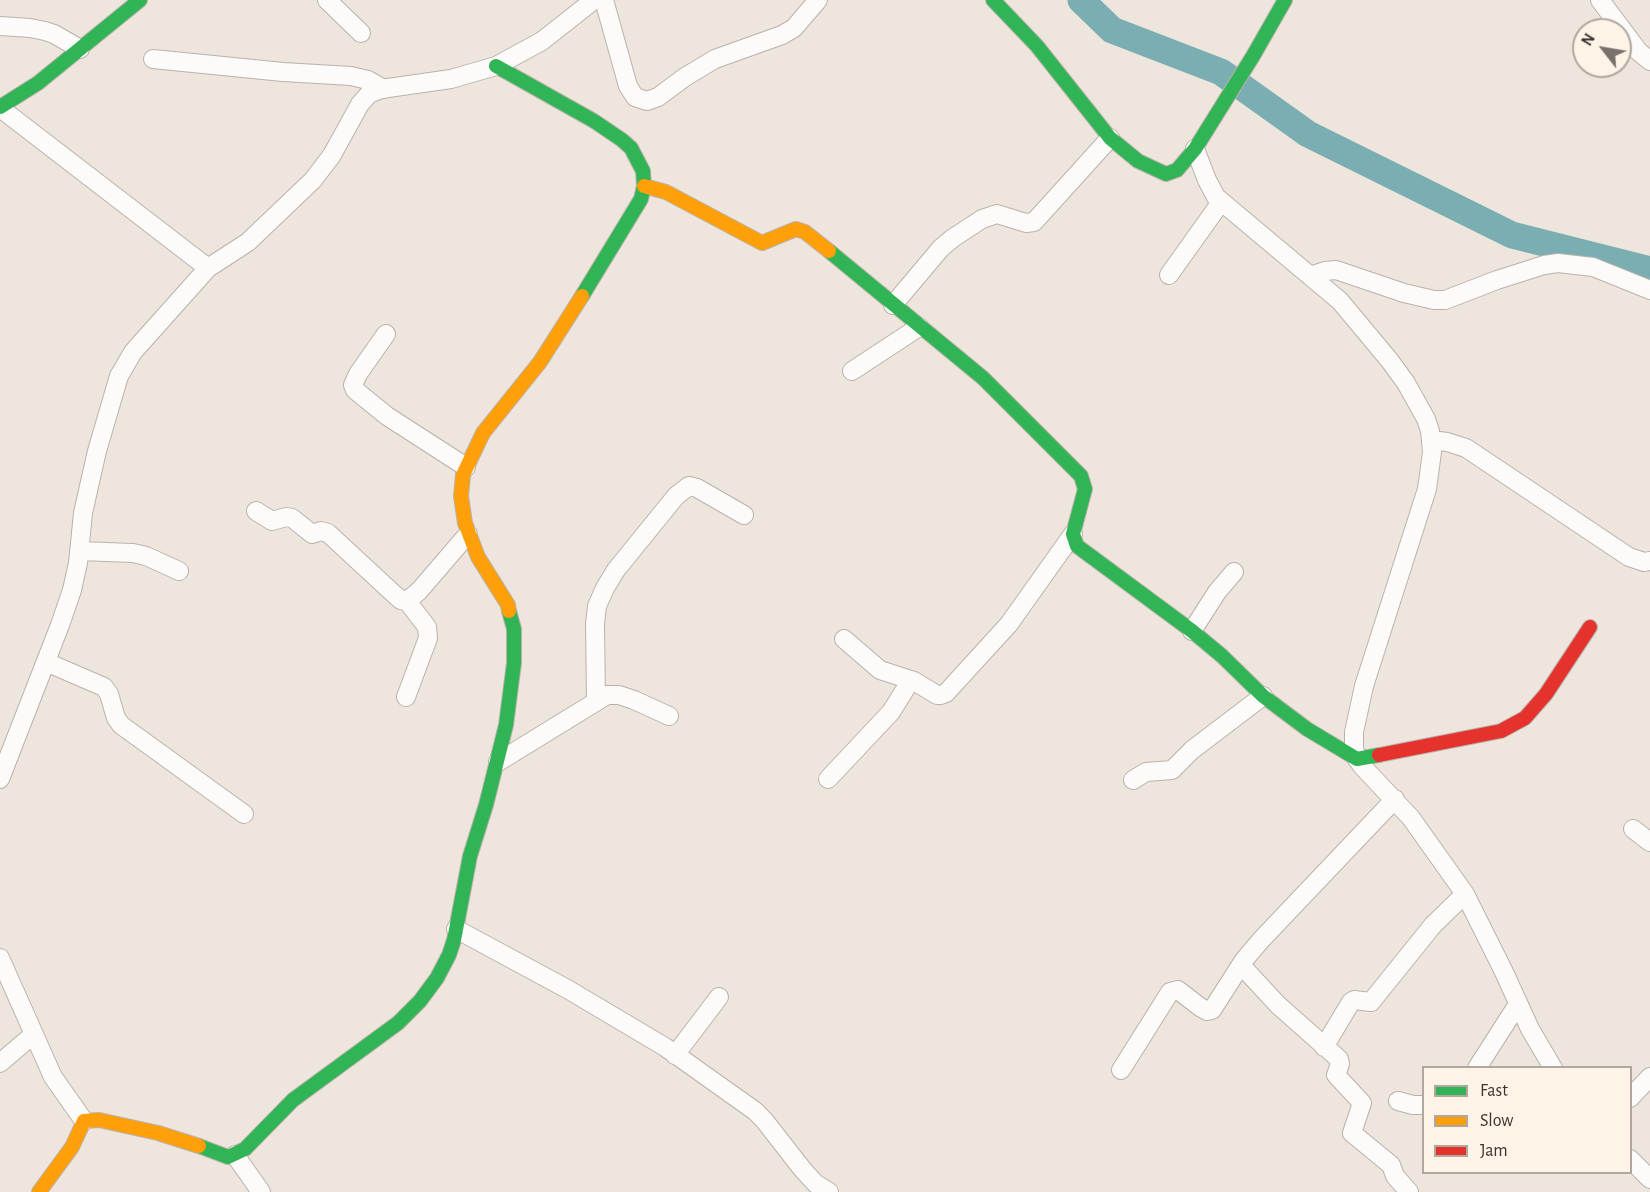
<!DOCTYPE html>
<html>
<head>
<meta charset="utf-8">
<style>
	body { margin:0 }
	#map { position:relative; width:1650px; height:1192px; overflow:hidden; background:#eee5dd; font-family:"Alegreya Sans",sans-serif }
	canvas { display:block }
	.legend { position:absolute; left:1422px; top:1066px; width:210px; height:108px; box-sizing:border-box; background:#fff3e8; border:2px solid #b0a79e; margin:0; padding:8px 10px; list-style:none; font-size:18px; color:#3a342f }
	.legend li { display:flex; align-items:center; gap:12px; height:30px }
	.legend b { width:30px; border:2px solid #b0a79e }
	.north { position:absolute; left:1572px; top:18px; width:60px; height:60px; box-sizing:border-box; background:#fff3e8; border:2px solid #b0a79e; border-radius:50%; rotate:301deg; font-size:16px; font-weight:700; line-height:24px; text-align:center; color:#3a342f }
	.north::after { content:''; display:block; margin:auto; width:21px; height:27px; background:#79726c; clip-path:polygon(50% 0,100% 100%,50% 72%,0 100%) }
</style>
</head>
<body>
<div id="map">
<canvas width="1650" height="1192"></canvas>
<ul class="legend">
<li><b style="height:8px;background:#30b455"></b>Fast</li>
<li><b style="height:8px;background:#ff9f0a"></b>Slow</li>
<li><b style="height:8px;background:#e5322d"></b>Jam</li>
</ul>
<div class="north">N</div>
</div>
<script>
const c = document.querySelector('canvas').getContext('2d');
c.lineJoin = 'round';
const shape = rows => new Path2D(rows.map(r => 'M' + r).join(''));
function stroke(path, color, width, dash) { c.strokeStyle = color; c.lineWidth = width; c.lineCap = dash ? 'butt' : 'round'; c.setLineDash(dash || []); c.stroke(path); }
const river = shape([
	[1081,0,1112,30,1221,72,1308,134,1512,235,1650,270]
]);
const street = shape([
	[327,0,361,33],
	[604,0,628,86,635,97,647,101,658,97,685,77,715,59,782,35,794,28,818,0],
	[1600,0,1639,52,1650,61],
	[0,26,30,28,45,31,54,34,80,49],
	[153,59,283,72,351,76,368,80,384,89],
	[0,108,208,268],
	[1195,149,1207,180,1216,197,1340,301,1390,361,1406,383,1426,419,1430,431,1432,452,1427,489,1364,686,1354,732,1354,748,1357,759,1362,766,1411,818,1465,894,1504,972,1530,1029,1553,1068],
	[1169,275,1221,202],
	[1310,276,1325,271,1336,270,1404,293,1434,300,1445,300,1497,280,1544,265,1558,263,1593,267,1650,290],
	[893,305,941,248,953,238,982,219,997,214,1026,223,1034,222,1110,138],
	[386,334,358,374,353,385,355,390,387,416,466,467],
	[852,371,919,327],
	[1431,440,1447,442,1466,448,1629,557,1644,562,1650,561],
	[256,511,272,521,286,517,292,518,312,534,321,531,328,533,395,595,401,600,407,601,419,591,468,534],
	[79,551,133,553,146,556,179,571],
	[1192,631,1217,592,1234,572],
	[844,639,880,670,914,681,937,695,941,695,946,693,1009,624,1073,534],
	[46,662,104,687,109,694,116,718,121,725,244,814],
	[406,697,428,638,427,627,407,601],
	[596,701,595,624,597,606,605,588,616,570,676,496,689,486,697,488,744,515],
	[498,762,607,695,619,695,634,700,669,716],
	[0,779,60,625,72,590,78,563,83,513,97,451,119,376,133,352,208,268,248,242,313,180,332,155,360,104,369,94,381,89,451,79,496,66,542,41,594,0],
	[828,779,891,712,911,680],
	[1133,780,1146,772,1172,770,1192,750,1263,696],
	[1633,829,1650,842],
	[456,929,569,990,665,1047,755,1111,764,1120,803,1170,816,1184,829,1192],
	[0,958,53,1077,84,1121],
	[1241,965,1278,1005,1339,1059,1340,1064,1336,1075,1362,1103,1352,1133,1391,1165,1395,1176,1409,1192],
	[1324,1047,1351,1002,1354,1000,1371,1002,1433,925,1465,894],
	[675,1055,719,997],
	[0,1063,34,1034],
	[1477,1068,1518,1004],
	[1121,1070,1170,992,1178,990,1200,1007,1207,1011,1212,1010,1244,960,1261,940,1395,799],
	[1630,1098,1650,1077],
	[1398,1101,1413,1105,1424,1105],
	[235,1155,261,1192],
	[1630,1159,1650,1179]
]);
const fast = shape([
	[993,0,1037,46,1110,138,1138,161,1166,174,1177,170,1195,149,1253,56,1285,0],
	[496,66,594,121,622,140,631,148,643,171,644,186,641,199,582,296],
	[0,107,38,83,140,0],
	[829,251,983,378,1081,476,1085,489,1073,534,1077,546,1192,631,1222,656,1263,696,1307,729,1357,759,1379,755],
	[199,1146,228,1157,245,1149,293,1100,398,1023,420,1001,437,978,449,955,454,940,470,856,486,805,506,725,514,663,514,629,509,611]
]);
const slow = shape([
	[644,186,666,192,762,243,796,229,805,232,829,251],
	[509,611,508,605,478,557,465,523,461,496,463,475,483,433,540,362,582,296],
	[39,1192,72,1147,84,1121,99,1120,158,1133,199,1146]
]);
const jam = shape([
	[1379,755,1501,731,1525,718,1546,694,1590,627]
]);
stroke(river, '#7aaeb2', 27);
stroke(street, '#b9b2ac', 20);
stroke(fast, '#b9b2ac', 16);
stroke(slow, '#b9b2ac', 16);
stroke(jam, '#b9b2ac', 16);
stroke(street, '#fcfbfa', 18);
stroke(fast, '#30b455', 14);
stroke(slow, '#ff9f0a', 14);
stroke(jam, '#e5322d', 14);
</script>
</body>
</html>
